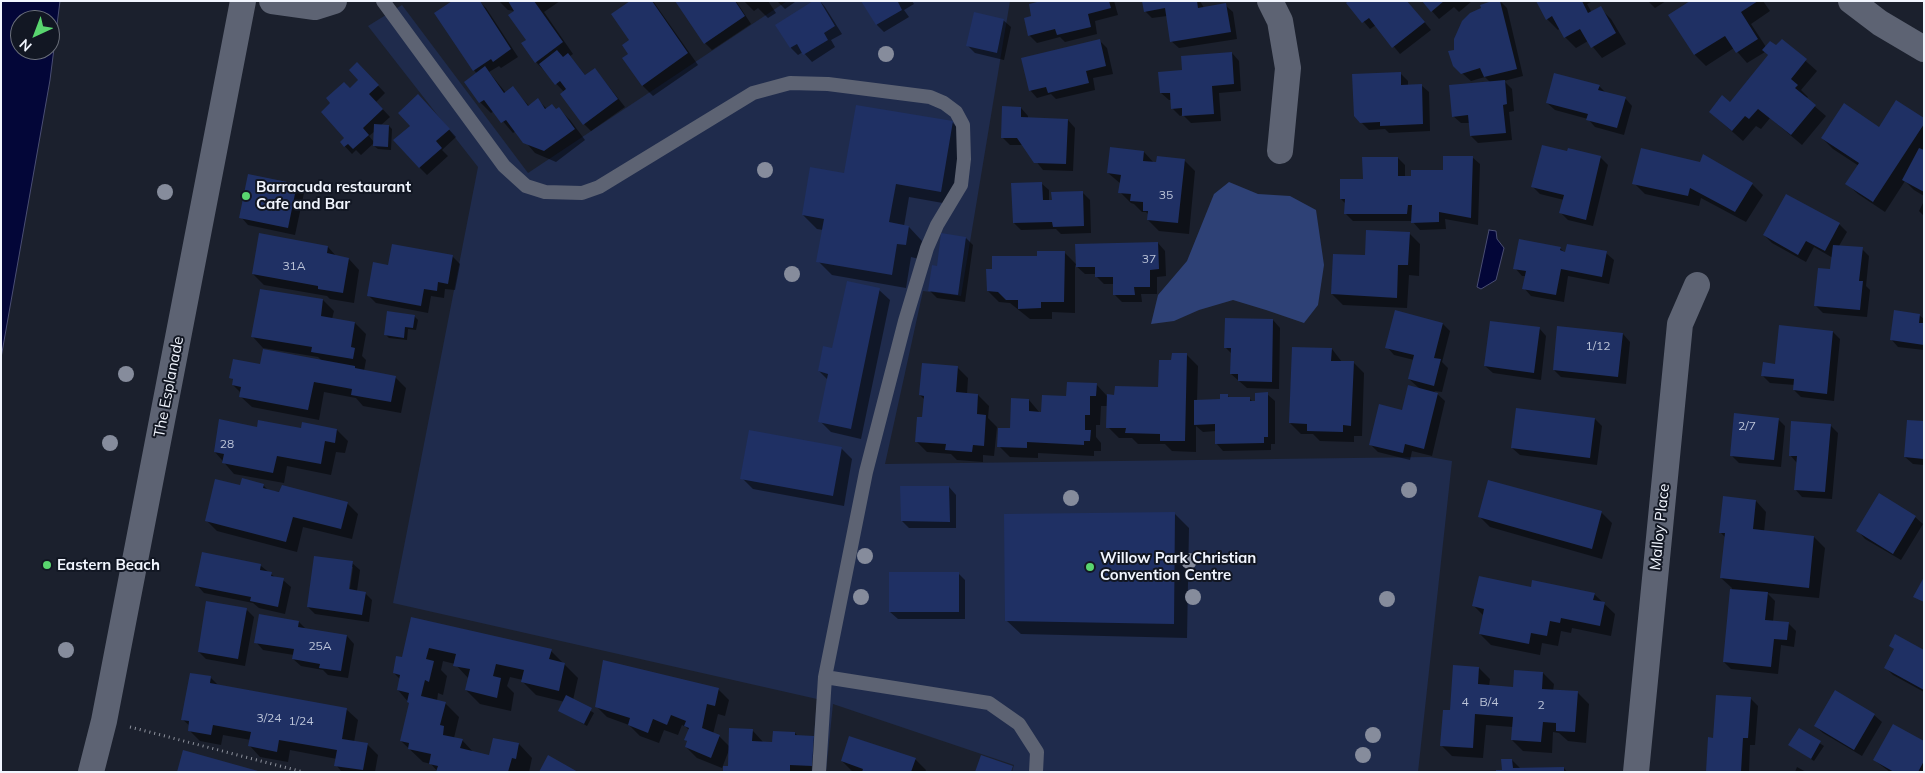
<!DOCTYPE html>
<html>
<head>
<meta charset="utf-8">
<style>
	body { margin:0 }
	#map { position:relative; width:1925px; height:773px; overflow:hidden; background:#1b202d; font-family:Mulish,sans-serif }
	canvas { display:block }
	.frame { position:absolute; inset:0; border:2px solid #f1f5fe; pointer-events:none }
	.north { position:absolute; left:10px; top:10px; width:50px; height:50px; box-sizing:border-box; background:#121723; border:1px solid #6b707b; border-radius:50%; rotate:223deg; font-size:14px; font-weight:700; line-height:20px; text-align:center; color:#f1f5fe }
	.north::after { content:''; display:block; margin:auto; width:18px; height:22px; background:#59d56f; clip-path:polygon(50% 0,100% 100%,50% 72%,0 100%) }
</style>
</head>
<body>
<div id="map">
<canvas width="1925" height="773"></canvas>
<div class="frame"></div>
<div class="north">N</div>
</div>
<script>
const c = document.querySelector('canvas').getContext('2d');
c.lineJoin = 'round';
function paint(path, color) { c.fillStyle = color; c.fill(path, 'evenodd'); }
const shape = rows => new Path2D(rows.map(r => 'M' + r).join(''));
function stroke(path, color, width, dash) { c.strokeStyle = color; c.lineWidth = width; c.lineCap = dash ? 'butt' : 'round'; c.setLineDash(dash || []); c.stroke(path); }
function write(font, color, halo, rows, align = 'center') {
  c.font = font + ' Mulish,sans-serif'; c.lineWidth = 4; c.setLineDash([]); c.textBaseline = 'middle'; c.strokeStyle = halo; c.fillStyle = color; for (const [text, x, y, turn = 0] of rows) {
    c.save(); c.translate(x, y); c.rotate((+turn || 0) * Math.PI / 180); c.textAlign = isNaN(turn) ? turn : align; if (halo) c.strokeText(text, 0, 0); c.fillText(text, 0, 0); c.restore();
  }
}
const green = shape([
	[787,1,1010,1,961,296,923,291,885,464,1430,457,1452,461,1418,772,1012,772,1014,765,833,704,826,772,811,772,817,699,393,603,478,167,368,26,402,5,528,173]
]);
const forest = shape([
	[1229,182,1258,194,1290,196,1316,210,1324,265,1318,305,1304,323,1266,310,1233,300,1199,310,1174,321,1151,324,1158,295,1187,261,1214,194]
]);
const water = shape([
	[1,1,60,1,50,80,1,358,1,1],
	[20,20,50,20,50,50,20,50,20,20],
	[1489,230,1496,231,1497,239,1504,248,1496,280,1481,289,1477,287,1489,230]
]);
const shadow = shape([
	[479,1,486,8,518,57,501,68,499,66,489,72,506,93,513,88,529,106,538,100,547,109,557,110,559,109,570,120,585,140,556,162,535,153,516,131,513,133,494,111,491,113,480,102,465,82,477,74,474,70],
	[499,1,560,1,544,12,573,54,570,56,586,76,595,69,625,107,591,131,584,124,564,92,536,62,515,11,508,10],
	[630,1,653,1,698,65,653,96,642,85,631,40],
	[677,1,736,1,751,24,712,50,705,43],
	[744,1,768,1,776,13,768,18,758,8,754,11],
	[777,1,794,1,795,2,785,9],
	[820,1,825,7,842,34,831,40,835,47,812,62,803,52,798,55,791,48,777,25],
	[863,1,912,1,914,4,904,10,909,17,884,32,877,25],
	[1046,1,1114,1,1118,15,1095,21,1097,34,1065,42,1060,37,1037,43,1029,35],
	[1144,1,1200,1,1204,8,1225,5,1233,12,1237,39,1179,48,1171,41,1167,16,1152,18,1145,11],
	[1407,1,1431,30,1400,54,1376,25,1370,29,1348,3],
	[1423,1,1472,1,1459,12,1454,7,1439,19],
	[1497,1,1500,1,1507,8,1523,76,1504,81,1512,89,1514,111,1509,112,1512,140,1478,143,1471,136,1470,123,1461,123,1453,116,1491,83,1485,77,1471,81,1462,73,1456,51],
	[1537,1,1593,1,1587,4,1592,13,1600,8,1611,19,1626,44,1602,58,1588,41,1576,48,1565,37,1560,28,1558,30,1547,19],
	[1648,1,1666,1,1655,8],
	[1693,1,1763,1,1770,11,1751,24,1766,47,1776,47,1782,40,1817,71,1801,90,1808,97,1806,99,1826,116,1802,145,1770,118,1761,129,1756,126,1743,141,1710,112,1730,104,1769,56,1765,52,1747,63,1734,48,1706,66,1695,55,1670,16],
	[1003,20,1011,27,1004,60,975,53,968,46],
	[1100,41,1107,48,1113,74,1093,78,1095,90,1056,99,1051,94,1037,98,1030,90],
	[1232,53,1239,61,1241,91,1219,93,1221,121,1191,123,1183,115,1180,116,1172,108,1172,100,1169,100,1161,93,1183,71],
	[364,71,385,93,376,102,390,117,380,126,389,126,392,129,391,150,378,149,374,146,374,143,361,155,356,150,352,154,341,142,346,138,350,89,360,80],
	[375,131,374,142,369,136],
	[1400,73,1408,81,1408,86,1421,85,1429,92,1430,131,1389,133,1385,129,1369,130,1355,116],
	[1599,86,1607,94,1625,98,1632,106,1624,135,1595,127,1588,119,1555,110,1547,103],
	[425,103,456,137,442,150,448,156,427,175,419,167,411,126],
	[1021,108,1028,116,1028,119,1068,120,1075,128,1073,171,1043,170,1023,145,1010,145,1002,137],
	[1924,119,1924,196,1914,190,1905,181,1885,212,1858,194,1847,184,1859,166,1833,149,1822,138],
	[952,122,966,136,954,205,909,197,904,226,909,227,922,241,919,259,911,257,906,288,832,275,818,261,823,230,817,229,803,215,845,175],
	[1144,152,1154,163,1184,160,1195,171,1189,234,1159,231,1148,220,1149,215,1146,212,1142,212,1134,204,1131,203,1120,192,1121,184,1108,173],
	[1472,157,1480,164,1478,225,1445,219,1446,229,1420,230,1412,221,1353,221,1346,214,1346,204,1341,199,1364,180,1398,158,1405,165,1405,177,1444,171],
	[1600,157,1608,165,1593,226,1568,220,1561,213,1564,200,1540,194,1533,187],
	[1041,183,1049,190,1049,201,1082,192,1090,200,1091,233,1061,234,1056,229,1021,230,1014,223],
	[1634,183,1752,184,1763,195,1746,222,1701,198,1699,206,1645,194],
	[297,186,304,193,295,235,248,225,241,217],
	[1787,195,1839,224,1847,232,1839,246,1862,249,1869,256,1866,286,1870,290,1867,317,1823,313,1815,305,1831,271,1833,258,1814,247,1806,262,1772,243,1764,235],
	[1924,201,1924,216,1919,211],
	[1409,233,1420,244,1419,276,1409,275,1407,308,1343,305,1332,294],
	[260,235,328,247,337,257,349,259,359,270,354,303,330,299,327,296,264,285,253,274],
	[966,238,973,245,965,302,937,298,929,290,938,268],
	[1158,243,1165,251,1166,276,1157,277,1157,294,1141,294,1142,302,1122,302,1115,295,1114,284,1104,284,1097,277,1096,274,1085,274,1075,265,1075,313,1052,312,1052,319,1030,319,1010,303,999,302,988,291,993,270,1038,257,1064,252,1077,265],
	[1560,248,1566,254,1606,253,1614,260,1609,284,1568,276,1564,302,1531,296,1524,288,1526,276,1522,276,1515,268],
	[452,256,460,264,455,290,445,289,444,298,431,296,428,313,376,303,369,296,389,266],
	[879,290,890,300,861,439,831,432,820,421,828,380,819,371],
	[323,300,334,311,332,319,355,323,366,334,362,356,366,360,364,371,395,377,406,388,401,413,363,406,356,398,324,392,319,420,252,407,241,397,241,393,233,385,234,381,231,377,261,365,322,361,318,357,263,348,253,337],
	[1396,312,1443,324,1450,331,1442,362,1448,368,1442,392,1434,391,1445,401,1432,456,1412,451,1410,460,1378,452,1371,445,1403,411,1420,389,1409,379,1414,360,1394,355,1387,347],
	[1919,315,1924,319,1924,350,1898,347,1891,339],
	[414,316,418,320,416,330,408,329,407,340,389,338,386,335],
	[1273,320,1280,328,1279,389,1247,388,1231,374,1232,354,1226,348],
	[1539,328,1546,336,1541,380,1493,373,1485,366],
	[1833,332,1840,339,1834,401,1801,397,1794,390,1795,385,1770,383,1763,376,1776,365],
	[1623,334,1630,342,1626,384,1561,377,1554,370],
	[1332,349,1342,362,1353,362,1364,373,1362,436,1354,436,1354,442,1320,441,1313,434,1301,434,1290,423],
	[1187,355,1198,366,1197,401,1222,401,1228,396,1230,398,1249,398,1254,403,1267,394,1275,401,1275,444,1271,444,1271,450,1223,451,1216,443,1216,431,1203,432,1196,426,1196,452,1172,451,1165,444,1138,444,1132,438,1119,438,1108,427,1108,406,1101,406,1100,425,1096,425,1096,437,1101,443,1101,451,1094,451,1094,456,1038,453,1038,458,1010,457,999,446,1029,400,1040,413,1096,384,1107,396,1160,389,1172,361],
	[957,367,968,378,967,394,978,395,989,406,988,418,997,427,994,456,983,455,983,462,957,460,951,454,927,452,916,441,924,419,925,400,920,395],
	[1595,419,1602,426,1597,465,1520,455,1512,448],
	[1778,419,1785,426,1781,467,1739,463,1731,455],
	[1924,423,1924,465,1913,464,1905,457],
	[1831,426,1838,433,1832,499,1802,497,1795,489,1797,463,1790,455],
	[258,428,337,430,348,441,345,453,336,452,331,475,287,466,284,483,234,474,215,452],
	[841,448,852,459,844,506,753,489,742,478],
	[263,485,268,490,347,503,358,514,352,539,303,527,297,552,217,531,206,520],
	[949,487,956,495,956,528,909,528,902,521],
	[1756,501,1766,512,1764,532,1814,537,1825,548,1819,598,1767,593,1775,601,1773,622,1788,623,1796,631,1794,647,1781,645,1778,674,1731,669,1724,662,1732,588,1721,578,1726,538,1720,532],
	[1601,512,1612,523,1602,559,1490,527,1479,516],
	[1175,514,1189,528,1187,638,1021,634,1007,621],
	[1915,517,1923,524,1901,560,1865,539,1858,531],
	[352,563,360,570,357,591,365,593,372,600,369,622,315,614,308,607],
	[351,567,353,567,349,595,347,595],
	[261,566,276,578,283,580,291,587,285,614,259,608,253,603,204,593,197,585],
	[958,573,965,580,965,619,898,619,890,612],
	[1532,589,1594,594,1615,614,1611,636,1572,628,1571,633,1561,631,1558,646,1542,643,1540,655,1491,645,1480,634,1484,616,1474,606],
	[247,610,254,617,245,666,206,659,199,652],
	[412,619,551,651,578,678,573,700,594,713,587,726,560,711,565,702,536,695,522,681,523,680,510,677,507,686,514,693,511,711,480,704,466,690,469,679,455,664,443,661,441,670,447,676,443,695,438,693,437,701,445,703,459,717,454,738,462,740,474,753,490,757,519,744,532,758,529,772,438,772,431,764,423,762,401,741,410,704,398,690,401,680,394,673,403,659],
	[299,622,306,629,347,636,354,644,348,678,328,675,323,670,301,666,293,659,294,655,263,650,256,642],
	[1891,646,1924,651,1924,692,1893,675,1886,668,1895,650],
	[1479,668,1490,679,1489,686,1514,688,1543,673,1554,684,1553,691,1578,693,1589,704,1586,743,1568,741,1559,733,1553,732,1552,753,1523,751,1512,740,1513,727,1486,725,1483,758,1452,756,1441,745,1451,712],
	[211,678,219,686,347,710,358,720,354,742,367,744,378,755,375,772,342,772,336,765,337,759,290,750,288,762,260,757,250,746,251,740,223,735,221,745,200,741,189,730,190,726,182,719],
	[718,689,729,700,725,716,718,714,713,734,719,736,730,747,753,731,763,742,773,743,795,733,799,737,813,737,824,748,823,772,724,772,729,767,729,750,722,768,697,758,686,747,688,743,686,740,689,730,686,727,682,725,678,735,664,730,659,743,640,736,629,725,607,717,596,706],
	[1750,698,1758,706,1755,745,1750,745,1749,772,1707,772,1715,739],
	[1874,715,1882,722,1862,756,1823,733,1815,726],
	[1799,730,1824,746,1814,761,1790,745],
	[1924,743,1924,772,1890,772,1874,760],
	[915,759,926,770,925,772,853,772,842,761],
	[1512,760,1521,769,1564,768,1567,772,1487,772,1503,771],
	[1797,767,1806,772,1795,772]
]);
const building = shape([
	[452,1,480,1,511,49,493,62,491,59,473,71,434,13],
	[508,1,534,1,563,42,535,63,521,43,526,40,508,15,514,11],
	[630,1,652,1,688,53,642,86,622,58,628,54,622,45,629,40,611,14],
	[675,1,735,1,745,16,704,44],
	[813,1,820,1,835,26,824,33,828,40,803,55,797,44,790,48,775,25],
	[861,1,900,1,898,2,902,10,876,25],
	[1041,1,1109,1,1111,8,1088,14,1091,27,1057,35,1055,29,1028,36,1024,18,1031,16,1029,4],
	[1142,1,1197,1,1198,8,1226,3,1231,32,1170,42,1165,8,1144,12],
	[1348,1,1407,1,1425,22,1392,48,1369,18,1362,23,1346,3],
	[1422,1,1444,1,1431,12],
	[1492,1,1500,1,1517,69,1484,77,1480,68,1461,74,1453,66,1448,51,1454,50,1454,39,1462,21,1470,13,1481,8,1480,5],
	[1536,1,1582,1,1588,13,1601,6,1616,33,1591,48,1580,29,1564,38,1552,16,1546,20],
	[1690,1,1758,1,1741,12,1758,39,1736,53,1725,36,1694,55,1668,15],
	[974,12,1004,19,997,53,966,46],
	[1100,39,1106,66,1086,71,1089,83,1048,93,1046,87,1029,91,1021,58],
	[1782,39,1807,59,1791,79,1798,85,1795,88,1816,105,1791,135,1758,109,1749,119,1745,116,1732,131,1709,112,1722,95,1730,102,1768,55,1762,50,1770,41,1776,45],
	[557,50,563,57,568,53,585,75,595,68,618,99,583,125,560,94,566,89,560,81,555,85,539,64],
	[1232,52,1234,84,1212,86,1214,114,1182,116,1182,108,1171,109,1170,93,1160,93,1158,72,1182,70,1181,56],
	[357,62,379,85,369,94,383,109,363,128,369,135,353,149,348,144,344,147,340,142,344,138,321,112,330,103,326,98,344,82,350,88,358,80,349,70],
	[485,66,504,93,513,86,528,106,538,98,545,109,552,104,556,109,559,107,575,129,544,151,523,143,506,120,501,123,484,100,479,103,464,82],
	[1401,72,1401,85,1422,84,1423,124,1380,126,1380,122,1360,123,1354,116,1352,74],
	[1554,73,1600,85,1598,90,1626,97,1617,128,1586,120,1588,114,1546,103],
	[1505,80,1507,104,1503,105,1506,133,1470,136,1468,115,1452,117,1449,85],
	[418,94,450,129,436,141,442,148,419,168,393,140,410,126,398,113],
	[1896,100,1924,118,1924,124,1873,202,1845,184,1859,163,1821,138,1844,103,1879,127],
	[856,105,953,121,941,192,896,184,889,222,909,226,906,245,897,244,892,275,816,262,824,219,802,215,810,167,844,173],
	[1002,106,1021,107,1021,117,1068,119,1066,164,1034,163,1017,138,1001,138],
	[374,124,389,125,388,147,373,146],
	[1542,145,1567,151,1568,148,1601,156,1586,220,1559,213,1564,195,1531,187],
	[1110,147,1144,151,1143,161,1156,162,1157,156,1185,159,1178,223,1147,220,1148,211,1143,211,1143,202,1130,201,1131,194,1118,193,1121,175,1107,173],
	[1641,148,1700,162,1703,154,1753,183,1735,212,1690,188,1688,196,1632,184],
	[1919,148,1924,150,1924,192,1902,180],
	[1443,156,1473,156,1471,218,1439,212,1439,222,1411,223,1412,205,1408,205,1407,214,1344,214,1345,199,1340,199,1340,179,1363,179,1362,157,1398,157,1398,176,1411,176,1411,170,1443,170],
	[248,174,297,184,288,228,239,218],
	[1042,182,1043,200,1052,200,1051,192,1083,191,1084,226,1053,227,1052,222,1013,223,1011,183],
	[1786,194,1840,223,1825,251,1806,241,1798,255,1763,235],
	[1366,230,1410,232,1408,265,1398,265,1397,298,1331,294,1333,254,1365,255],
	[259,233,328,246,327,253,349,258,343,293,318,289,318,286,252,274],
	[941,233,966,237,958,295,928,291,932,265,937,266],
	[1519,239,1561,247,1560,250,1565,252,1567,244,1607,251,1602,277,1561,269,1556,295,1522,289,1526,271,1513,269],
	[1158,242,1159,269,1150,270,1150,287,1134,287,1135,295,1113,295,1113,277,1095,277,1095,267,1076,267,1075,244],
	[392,244,453,255,448,284,438,282,437,291,424,289,421,306,367,296,373,262,388,265],
	[1833,245,1863,247,1859,281,1863,281,1860,310,1814,306,1818,268,1830,269],
	[1037,251,1065,251,1064,302,1041,302,1041,308,1018,309,1018,300,1006,300,998,292,987,291,986,269,992,269,992,256,1037,256],
	[847,281,880,288,851,429,818,422,828,374,818,371,823,346,832,348],
	[260,289,323,299,321,316,355,322,351,347,355,348,353,359,311,352,312,347,251,337],
	[1395,310,1443,323,1434,358,1441,359,1434,386,1408,379,1414,355,1385,348],
	[1894,310,1920,314,1919,323,1924,323,1924,345,1890,340],
	[387,311,415,315,413,328,405,327,404,338,384,335],
	[1225,318,1273,319,1272,382,1238,381,1238,374,1230,374,1231,348,1224,348],
	[1490,321,1540,327,1534,373,1484,366],
	[1779,325,1833,331,1827,394,1793,390,1794,379,1761,376,1763,362,1775,364],
	[1557,326,1623,333,1618,377,1553,370],
	[1292,347,1332,348,1331,361,1354,361,1351,426,1343,425,1343,432,1307,431,1307,424,1289,423],
	[263,349,355,366,355,368,396,376,391,402,351,395,352,389,314,382,308,410,239,397,241,387,232,385,233,379,229,378,233,359,260,364],
	[1172,353,1187,353,1185,441,1160,441,1160,434,1125,433,1126,428,1106,428,1107,394,1114,395,1115,386,1158,387,1159,360,1171,360],
	[922,363,958,366,956,392,978,394,977,414,986,415,984,446,973,445,972,452,945,450,946,444,915,442,917,417,922,417,924,396,919,395],
	[1067,382,1097,383,1096,396,1090,396,1090,415,1085,415,1085,430,1091,430,1090,441,1084,441,1084,445,1027,442,1027,448,997,447,998,428,1010,428,1011,398,1029,399,1029,411,1041,412,1042,395,1066,396],
	[1408,385,1438,393,1424,449,1405,444,1403,453,1369,445,1379,404,1402,410],
	[1268,392,1268,437,1264,437,1264,443,1215,444,1215,424,1194,425,1194,400,1220,399,1220,394,1228,394,1228,397,1250,397,1250,401,1255,401,1255,393],
	[1516,408,1595,418,1590,458,1511,448],
	[1734,413,1779,418,1774,460,1730,456],
	[219,419,257,427,258,420,301,428,302,422,337,429,335,443,325,441,321,464,277,456,273,473,222,463,224,454,214,452],
	[1907,420,1924,421,1924,459,1904,457],
	[1791,421,1831,424,1825,492,1794,490,1797,456,1789,456],
	[749,430,842,447,833,496,740,479],
	[242,478,264,484,263,488,279,492,282,485,348,502,341,529,293,517,286,542,205,521,215,479,240,485],
	[1488,480,1602,511,1592,549,1478,517],
	[900,486,949,486,950,522,901,521],
	[1879,493,1916,516,1893,554,1856,531],
	[1723,496,1756,500,1753,529,1814,536,1809,588,1720,578,1725,533,1719,533],
	[1175,512,1174,624,1005,621,1004,514],
	[202,552,261,564,260,570,272,572,271,576,284,578,278,607,250,601,251,597,195,586],
	[314,556,353,561,349,589,366,592,362,615,307,607],
	[889,572,959,572,959,612,889,612],
	[1479,576,1531,587,1532,580,1595,593,1593,600,1605,602,1600,626,1561,618,1560,623,1550,621,1547,636,1531,633,1529,644,1479,634,1484,609,1472,606],
	[1924,577,1924,602,1913,597],
	[1730,589,1768,592,1765,620,1789,622,1787,640,1774,639,1771,667,1723,662],
	[206,601,247,608,238,659,198,652],
	[259,614,299,621,298,627,347,635,341,671,319,668,320,664,292,659,294,649,254,643],
	[411,617,552,649,549,659,565,663,559,691,521,682,524,670,496,664,493,676,501,678,497,698,465,690,470,669,453,666,456,654,429,648,426,659,434,661,429,682,425,680,421,696,446,702,440,725,444,726,443,735,463,739,460,748,489,755,493,738,519,743,516,759,512,758,508,772,436,772,438,766,429,764,431,754,408,749,409,743,400,741,409,703,407,702,409,693,397,690,400,675,393,673,396,656,402,657],
	[1895,634,1924,650,1924,690,1884,668,1894,649,1889,646],
	[603,660,719,688,715,706,707,704,702,728,720,735,711,758,685,747,687,741,684,740,689,728,684,726,686,721,671,715,667,725,653,719,648,733,628,725,630,718,595,707],
	[1453,665,1479,667,1478,684,1513,687,1514,670,1543,672,1542,689,1578,691,1575,732,1556,731,1556,723,1543,722,1541,742,1511,740,1513,717,1475,714,1473,748,1440,746,1443,710,1450,710],
	[190,673,211,676,210,683,347,708,342,739,368,743,363,770,334,766,337,750,279,740,277,752,248,746,251,732,213,725,211,735,188,731,189,721,181,720],
	[1835,690,1875,714,1854,750,1814,726],
	[566,695,592,708,584,724,558,711],
	[1716,695,1751,697,1748,738,1743,738,1741,772,1706,772,1708,737,1713,738],
	[1893,724,1924,741,1924,761,1918,772,1894,772,1873,760],
	[729,728,753,729,752,741,772,742,773,731,795,732,795,735,814,736,812,766,790,765,790,772,723,772,723,766,728,766],
	[1799,728,1821,741,1811,759,1788,745],
	[849,736,916,758,911,772,862,772,863,769,841,761],
	[183,750,258,771,257,772,177,772],
	[548,755,578,772,539,772],
	[981,755,1013,766,1011,772,975,772],
	[1501,759,1512,759,1513,768,1564,767,1564,772,1496,772,1496,770,1502,770]
]);
const path = shape([
	[130,727,303,772]
]);
const lane = shape([
	[383,1,504,166,526,186,545,192,582,193,599,187,753,93,790,83,828,84,930,97,944,103,956,112,963,125,964,159,961,185,937,225,927,248,905,321,866,472,825,677,989,703,1019,724,1037,752,1036,772],
	[819,772,825,677]
]);
const street = shape([
	[272,1,315,7,334,1],
	[1270,1,1280,21,1288,68,1280,151],
	[1851,1,1880,23,1924,49],
	[91,772,104,721,243,1],
	[1636,772,1680,324,1697,285]
]);
const trees = [
	[886,54],
	[765,170],
	[165,192],
	[792,274],
	[126,374],
	[110,443],
	[1409,490],
	[1071,498],
	[865,556],
	[1189,561],
	[861,597],
	[1193,597],
	[1387,599],
	[66,650],
	[1373,735],
	[1363,755]
];
const markers = [
	[246,196,5,"#59d56f"],
	[47,565,5,"#59d56f"],
	[1090,567,5,"#59d56f"]
];
const numberNames = [
	["35",1166,195],
	["37",1149,259],
	["31A",294,266],
	["1/12",1598,346],
	["2/7",1747,426],
	["28",227,444],
	["25A",320,646],
	["4",1465,702],
	["B/4",1489,702],
	["2",1541,705],
	["3/24",269,718],
	["1/24",301,721]
];
const poiNames = [
	["Barracuda restaurant",256,187],
	["Cafe and Bar",256,204],
	["Willow Park Christian",1100,558],
	["Convention Centre",1100,575],
	["Eastern Beach",57,565]
];
const streetNames = [
	["The Esplanade",169,387,-79],
	["Malloy Place",1660,527,-84]
];
paint(green, '#1f2b4c');
paint(forest, '#2e4176');
paint(water, '#030638');
stroke(water, '#4a4e73', 1);
paint(shadow, '#0007');
paint(building, '#1f3064');
stroke(path, '#8e929d', 3, [1, 4]);
stroke(lane, '#5d6373', 14);
stroke(street, '#5d6373', 26);
c.fillStyle = '#868c9c';
for (const [x, y] of trees) { c.beginPath(); c.arc(x, y, 8, 0, 2 * Math.PI); c.fill(); }
for (const [x, y, r, color] of markers) { const dot = new Path2D(); dot.arc(x, y, r, 0, 2 * Math.PI); c.fillStyle = color; c.fill(dot); stroke(dot, '#121723', 2); }
write('12px', '#bcc4d8', null, numberNames);
write('bold 15px', '#f1f5fe', '#121723', poiNames, 'left');
write('15px', '#f1f5fe', '#121723', streetNames);
</script>
</body>
</html>
